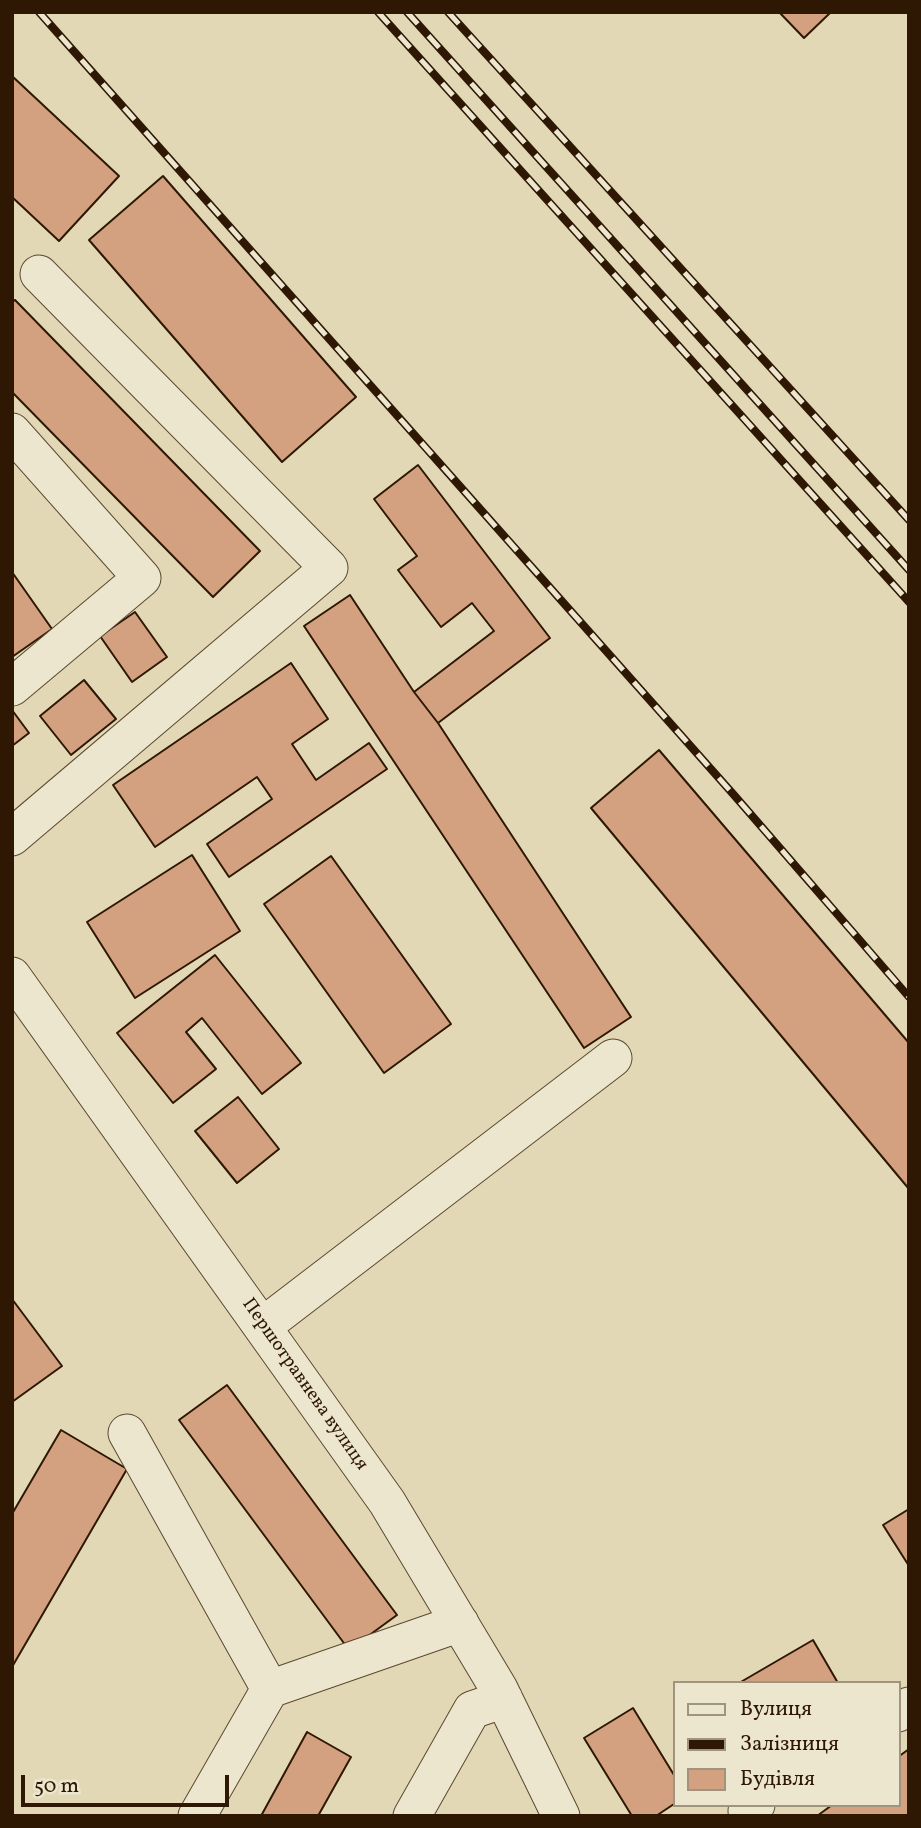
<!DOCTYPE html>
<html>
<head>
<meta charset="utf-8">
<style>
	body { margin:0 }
	#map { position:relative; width:921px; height:1828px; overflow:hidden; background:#e2d8b5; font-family:Vollkorn,serif }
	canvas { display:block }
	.frame { position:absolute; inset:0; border:14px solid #2e1804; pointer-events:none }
	.legend { position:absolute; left:673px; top:1681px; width:228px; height:126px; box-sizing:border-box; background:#ece6cf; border:2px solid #a0947e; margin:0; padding:9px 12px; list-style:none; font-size:21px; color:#2e1804 }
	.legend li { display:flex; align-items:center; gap:14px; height:35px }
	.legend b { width:35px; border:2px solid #a0947e }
	.scale { position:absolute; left:21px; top:1775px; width:208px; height:32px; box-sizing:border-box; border:4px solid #2e1804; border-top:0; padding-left:9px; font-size:21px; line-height:24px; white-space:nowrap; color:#2e1804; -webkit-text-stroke:5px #ece6cf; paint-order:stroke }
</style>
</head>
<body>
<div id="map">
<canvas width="921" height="1828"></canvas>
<div class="frame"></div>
<ul class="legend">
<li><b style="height:9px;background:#ece6cf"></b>Вулиця</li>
<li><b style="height:9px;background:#2e1804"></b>Залізниця</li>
<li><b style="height:19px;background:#d3a17f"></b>Будівля</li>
</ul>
<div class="scale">50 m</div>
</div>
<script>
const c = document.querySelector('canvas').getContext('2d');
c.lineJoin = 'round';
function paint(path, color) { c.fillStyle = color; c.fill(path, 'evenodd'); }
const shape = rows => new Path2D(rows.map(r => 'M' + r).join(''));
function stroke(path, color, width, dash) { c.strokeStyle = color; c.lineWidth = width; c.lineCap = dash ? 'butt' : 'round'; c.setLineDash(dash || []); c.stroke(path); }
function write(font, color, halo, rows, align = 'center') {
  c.font = font + ' Vollkorn,serif'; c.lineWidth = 6; c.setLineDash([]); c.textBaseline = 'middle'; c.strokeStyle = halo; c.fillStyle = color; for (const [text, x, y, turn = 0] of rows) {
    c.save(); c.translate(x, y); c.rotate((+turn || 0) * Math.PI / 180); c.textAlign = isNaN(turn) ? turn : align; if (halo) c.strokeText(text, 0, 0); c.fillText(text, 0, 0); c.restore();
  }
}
const building = shape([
	[779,12,831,12,804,38,779,12],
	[12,76,119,176,59,241,12,197,12,76],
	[163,176,356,397,282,462,89,240,163,176],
	[15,300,260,551,213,597,12,392,12,302,15,300],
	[418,465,550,638,438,723,414,692,494,631,472,603,441,627,398,570,417,556,374,499,418,465],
	[12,572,52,629,12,657,12,572],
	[350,595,414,692,438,723,631,1017,584,1048,304,626,350,595],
	[135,612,167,657,132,682,100,636,135,612],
	[291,663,328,719,292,744,316,780,369,743,387,769,229,877,207,844,272,799,257,777,155,847,113,785,291,663],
	[84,680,116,719,71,755,40,716,84,680],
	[12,710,29,733,12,746,12,710],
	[659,750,909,1043,909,1189,591,808,659,750],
	[192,855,240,931,135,998,87,922,192,855],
	[331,856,451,1024,384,1073,264,904,331,856],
	[215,955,301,1063,262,1094,202,1018,186,1032,216,1069,173,1103,117,1033,215,955],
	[238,1097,279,1149,237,1183,195,1131,238,1097],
	[12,1299,62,1366,12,1402,12,1299],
	[227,1385,397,1615,349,1650,179,1420,227,1385],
	[61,1430,127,1469,12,1667,12,1514,61,1430],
	[909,1509,909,1566,883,1525,909,1509],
	[813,1640,838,1683,739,1683,813,1640],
	[633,1708,674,1775,674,1804,656,1816,632,1816,584,1738,633,1708],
	[307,1732,351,1757,318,1816,261,1816,307,1732],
	[909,1749,909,1816,817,1816,832,1805,898,1805,898,1757,909,1749]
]);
const minor = shape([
	[12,432,142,578,12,687],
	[12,837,329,568,39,274],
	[12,976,387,1502,499,1689,561,1816],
	[263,1326,613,1058],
	[127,1433,270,1689,197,1816],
	[270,1689,460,1623],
	[898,1713,909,1706],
	[747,1811,756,1805],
	[412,1816,472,1710,504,1699]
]);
const rail = shape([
	[39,12,734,795,909,997],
	[378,12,909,602],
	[407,12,909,570],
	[448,12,909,520]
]);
const streetNames = [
	["Першотравнева вулиця",304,1385,55]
];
paint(building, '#d3a17f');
stroke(building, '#2e1804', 2);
stroke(minor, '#5b4830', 39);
stroke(minor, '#ece6cf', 37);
stroke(rail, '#2e1804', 8);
stroke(rail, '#ece6cf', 5, [16]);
write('19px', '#2e1804', '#ece6cf', streetNames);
</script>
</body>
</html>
